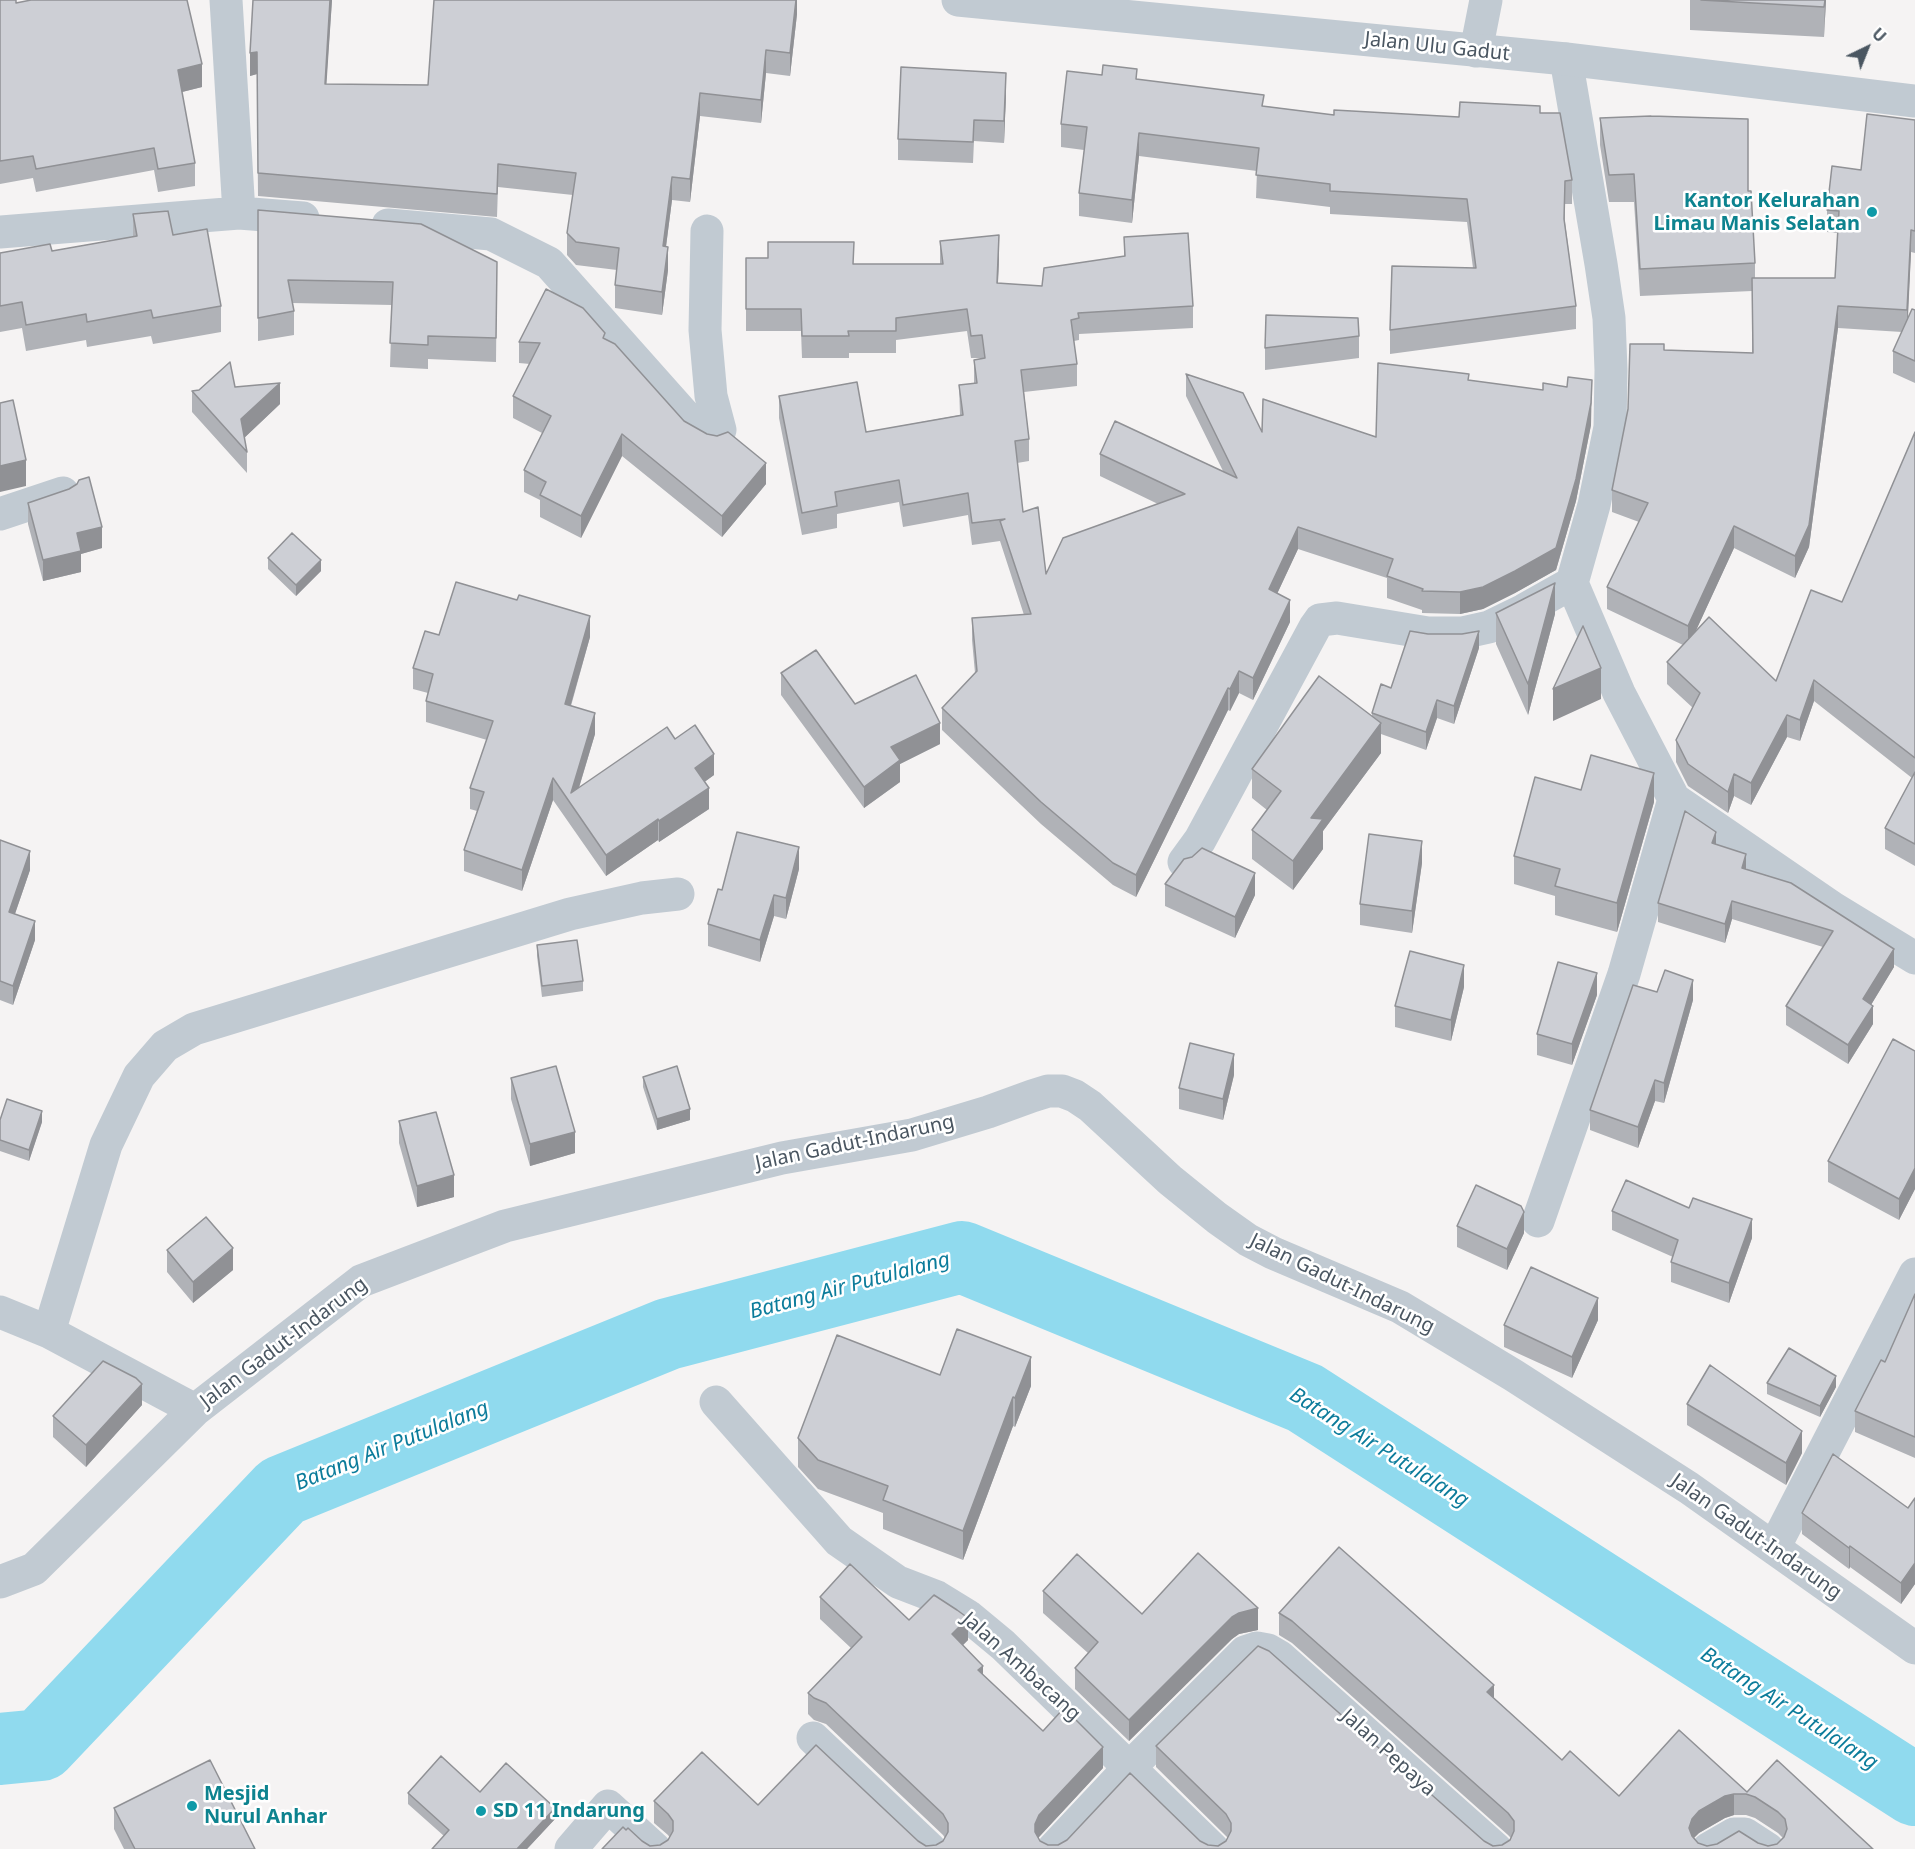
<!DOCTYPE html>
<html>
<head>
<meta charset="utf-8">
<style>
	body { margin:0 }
	#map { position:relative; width:1915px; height:1849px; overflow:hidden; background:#f5f3f3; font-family:"Noto Sans",sans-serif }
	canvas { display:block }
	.north { position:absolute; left:1837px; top:18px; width:60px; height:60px; -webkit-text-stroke:4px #fff; paint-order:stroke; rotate:43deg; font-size:16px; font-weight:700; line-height:24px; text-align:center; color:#4a5661 }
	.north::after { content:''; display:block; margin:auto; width:21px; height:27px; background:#4a5661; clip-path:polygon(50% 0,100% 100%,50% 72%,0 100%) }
</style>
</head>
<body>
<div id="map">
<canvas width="1915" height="1849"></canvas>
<div class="north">U</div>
</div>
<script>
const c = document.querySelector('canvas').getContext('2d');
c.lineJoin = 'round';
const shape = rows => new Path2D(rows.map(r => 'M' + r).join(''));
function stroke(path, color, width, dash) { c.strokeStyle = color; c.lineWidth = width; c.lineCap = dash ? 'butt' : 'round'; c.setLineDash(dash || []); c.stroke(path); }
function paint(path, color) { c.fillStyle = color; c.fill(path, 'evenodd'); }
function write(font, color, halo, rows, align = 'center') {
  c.font = font + ' "Noto Sans",sans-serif'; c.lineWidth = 5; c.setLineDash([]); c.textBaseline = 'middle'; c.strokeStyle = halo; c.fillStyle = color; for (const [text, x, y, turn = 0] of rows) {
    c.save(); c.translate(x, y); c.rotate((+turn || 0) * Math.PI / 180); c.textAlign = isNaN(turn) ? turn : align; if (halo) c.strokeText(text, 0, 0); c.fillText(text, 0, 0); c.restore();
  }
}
const river = shape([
	[0,1749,41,1745,282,1491,668,1334,962,1257,1305,1398,1915,1790]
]);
const minor = shape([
	[226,0,239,213],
	[1476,51,1486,0],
	[388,225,491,234,549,263,694,426,716,439,720,430,711,396,705,330,707,231],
	[0,232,239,213,303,218],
	[0,514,63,493],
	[1572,583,1619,693,1674,799,1833,908,1915,958],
	[1184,862,1200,840,1315,627,1320,620,1337,618,1428,633,1462,633,1489,627,1524,610,1572,583,1594,505,1610,427,1611,370,1609,318,1601,264,1566,59],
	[1538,1221,1624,974,1674,799],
	[0,1312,49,1332,195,1410],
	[49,1332,106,1145,139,1076,165,1046,194,1029,570,914,642,898,678,894],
	[716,1402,839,1541,898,1582,937,1597,968,1616,1003,1645,1213,1849],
	[1774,1548,1915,1274],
	[0,1582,34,1569,195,1410,361,1281,505,1226,782,1158,912,1135,988,1112,1032,1096,1048,1091,1062,1091,1075,1096,1090,1106,1170,1180,1217,1218,1248,1240,1273,1253,1400,1307,1513,1375,1689,1488,1915,1648],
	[813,1738,930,1849],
	[571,1849,608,1806,655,1849],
	[1053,1849,1129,1768,1245,1652,1257,1648,1268,1650,1280,1657,1496,1849],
	[1708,1849,1734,1834,1745,1834,1768,1849]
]);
const tertiary = shape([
	[958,0,1566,59,1915,101]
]);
const wall = shape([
	[0,0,16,3,202,87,182,92,195,163,195,186,158,192,154,170,36,192,33,178,0,184],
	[253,0,332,0,326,84,428,85,797,0,797,14,790,76,766,73,761,123,700,116,690,202,672,200,666,247,668,270,662,315,615,308,615,285,617,270,576,265,567,255,567,233,573,195,498,187,497,217,258,196,257,74,250,76],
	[1690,0,1826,0,1824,37,1690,30],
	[1137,79,1264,106,1334,115,1459,117,1540,113,1572,180,1572,204,1565,204,1565,222,1576,306,1576,329,1390,354,1390,330,1473,268,1467,222,1330,214,1330,207,1256,198,1257,171,1139,156,1132,223,1079,216,1079,193,1084,150,1061,147,1061,124],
	[1006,94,1004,143,974,141,973,163,898,160,898,139],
	[1600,118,1755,263,1755,278,1835,278,1838,233,1827,232,1827,210,1861,170,1915,120,1915,253,1911,252,1908,319,1915,310,1915,383,1893,373,1893,351,1902,332,1838,328,1809,547,1795,578,1734,548,1696,630,1776,681,1842,602,1915,432,1915,866,1885,849,1885,828,1912,778,1814,701,1800,741,1787,737,1751,805,1734,796,1728,813,1688,786,1676,762,1676,740,1693,708,1667,684,1667,662,1683,645,1607,609,1607,587,1639,522,1612,512,1612,490,1664,350,1752,353,1752,291,1640,296,1634,202,1609,202,1600,145],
	[258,210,497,262,496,362,428,359,428,369,390,367,392,305,292,303,294,311,294,335,258,341],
	[133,214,173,235,221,306,221,332,153,344,151,336,87,347,86,340,26,351,22,328,0,332,0,253,52,251,133,237],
	[1124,237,1193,306,1193,328,1079,334,1079,340,1074,341,1077,364,1077,386,1024,392,1029,439,1029,461,1017,463,1023,512,1046,574,1158,504,1100,476,1100,454,1223,471,1186,396,1186,374,1262,432,1376,437,1469,380,1591,425,1576,501,1556,570,1515,593,1483,609,1460,614,1422,613,1422,610,1387,598,1387,578,1298,549,1277,594,1290,622,1253,700,1239,693,1230,711,1228,710,1136,897,1113,885,1041,824,942,730,942,708,975,673,972,640,972,618,1024,615,1000,541,972,545,968,515,903,527,899,502,837,514,837,528,802,535,779,418,779,396,866,432,960,415,959,385,974,384,974,360,982,358,971,358,967,331,896,340,896,353,849,353,849,358,802,358,801,331,746,331,746,258,854,264,940,264,940,241,999,257,998,283,1042,286,1124,257],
	[1359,336,1359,358,1265,370,1265,348],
	[605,339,684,421,766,484,722,537,622,456,581,538,540,517,540,500,524,492,524,470,542,433,513,418,513,396,530,364,519,363,519,342],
	[235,387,280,404,244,438,247,452,247,473,192,412,192,391],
	[28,503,102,548,81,554,81,572,43,581,28,524],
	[268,558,321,571,296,596,268,569],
	[1496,613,1555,614,1528,715,1496,644],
	[439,635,590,637,571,706,595,734,579,788,675,739,714,775,704,782,709,809,659,842,658,840,606,876,553,800,522,891,464,871,464,850,477,811,470,809,470,788,487,740,426,722,426,701,428,693,413,689,413,668],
	[1479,648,1454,724,1437,718,1426,750,1381,734,1381,753,1323,831,1323,849,1293,890,1252,859,1252,830,1267,810,1252,798,1252,769,1372,716,1372,713,1391,688],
	[781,673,940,744,900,764,900,782,864,808,781,695],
	[1581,790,1654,802,1617,932,1555,915,1555,896,1514,884,1514,856],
	[0,840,30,870,15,914,35,940,13,1005,0,1000],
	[1716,845,1746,870,1894,967,1871,1005,1873,1024,1848,1064,1786,1025,1786,1006,1823,947,1732,919,1725,943,1658,922,1658,903],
	[1422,863,1412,933,1360,925,1360,904],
	[799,869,786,919,774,916,760,962,708,946,708,924,722,890],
	[1165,884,1255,895,1235,938,1165,906],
	[537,945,583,981,583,991,542,997,537,956],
	[1464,987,1451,1041,1395,1027,1395,1006],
	[1657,992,1693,1000,1664,1103,1655,1101,1638,1148,1590,1130,1590,1110],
	[1597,995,1572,1065,1537,1055,1537,1034],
	[1915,1051,1915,1189,1899,1220,1828,1182,1828,1161],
	[1234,1075,1223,1120,1179,1109,1179,1088],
	[643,1077,690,1120,657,1130,643,1087],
	[511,1078,575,1153,530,1166,511,1099],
	[0,1120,42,1122,29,1161,0,1151],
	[399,1121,454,1197,417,1207,399,1143],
	[1612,1211,1752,1238,1729,1303,1671,1282,1671,1262,1673,1257,1612,1230],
	[1457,1226,1524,1233,1507,1270,1457,1247],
	[167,1250,233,1270,193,1303,167,1272],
	[1915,1294,1915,1458,1855,1432,1855,1411,1885,1362],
	[1598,1320,1572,1378,1504,1347,1504,1325],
	[940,1375,1031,1386,1015,1427,1013,1426,963,1560,883,1529,883,1513,818,1489,798,1467,798,1438],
	[1767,1383,1836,1387,1820,1417,1767,1394],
	[1687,1404,1802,1453,1786,1485,1687,1425],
	[142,1405,86,1467,53,1437,53,1416],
	[1915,1498,1915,1584,1901,1604,1850,1567,1849,1569,1802,1534,1802,1513,1908,1508],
	[1043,1591,1142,1614,1258,1630,1239,1634,1232,1639,1129,1741,1075,1689,1075,1668,1088,1653,1043,1613],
	[820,1597,909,1620,968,1640,963,1645,983,1675,1043,1731,1103,1768,1039,1837,1038,1838,1040,1841,1048,1845,1200,1841,1208,1845,1218,1846,1226,1841,1228,1838,1226,1836,1156,1767,1156,1746,1484,1841,1493,1846,1502,1845,1510,1840,1511,1838,1508,1835,1292,1643,1279,1635,1279,1613,1494,1698,1562,1760,1619,1796,1747,1792,1873,1849,602,1849,626,1830,650,1846,660,1845,668,1840,670,1838,668,1835,654,1823,654,1801,758,1805,918,1841,926,1846,936,1845,943,1841,945,1838,943,1835,826,1724,814,1720,808,1714,808,1693,851,1648,820,1619],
	[1734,1815,1746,1815,1755,1818,1778,1833,1783,1838,1777,1844,1768,1846,1758,1843,1707,1846,1698,1843,1693,1838,1699,1833,1725,1818],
	[480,1792,555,1819,527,1849,432,1849,444,1836,408,1804,408,1793],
	[114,1808,255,1849,124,1849,114,1829]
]);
const shadedWall = shape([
	[330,0,332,0,325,107,325,84],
	[796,0,797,0,797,14,790,76,790,53],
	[1825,0,1826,0,1824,37],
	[766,50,766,73,761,123,761,100],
	[257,52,257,74,250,76,250,53],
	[202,64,202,87,178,93,178,70],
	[1006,73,1006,94,1004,143,1004,121],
	[700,93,700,116,690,202,690,179],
	[1139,133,1139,156,1132,223,1132,200],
	[672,177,672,200,663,269,663,246],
	[1911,230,1911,252,1907,332,1907,310],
	[999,235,999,257,997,305,997,283],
	[668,247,668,270,662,315,662,292],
	[1838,306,1838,328,1809,547,1795,578,1795,556],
	[1592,380,1591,425,1576,501,1556,570,1515,593,1483,609,1460,614,1460,592],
	[280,383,280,404,241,441,241,419],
	[622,434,622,456,581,538,581,516],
	[26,460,26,486,0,492,0,466],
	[766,463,766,484,722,537,722,516],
	[1734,526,1734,548,1688,648,1688,626],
	[102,527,102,548,81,554,81,572,43,581,43,560,77,533],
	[1298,527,1298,549,1269,611,1269,589],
	[321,560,321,571,296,596,296,585],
	[1555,583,1555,614,1528,715,1528,684],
	[1290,600,1290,622,1253,700,1253,678],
	[590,616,590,637,565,725,565,704],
	[1479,631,1479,648,1454,724,1454,706],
	[1601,668,1601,699,1553,721,1553,689],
	[1239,671,1239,693,1230,711,1230,689],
	[1814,680,1814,701,1800,741,1800,720],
	[1228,688,1228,710,1136,897,1136,875],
	[1437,700,1437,718,1426,750,1426,732],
	[595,713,595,734,573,807,571,793],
	[1787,715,1787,737,1751,805,1751,783],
	[940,723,940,744,900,764,900,782,864,808,864,787,891,747],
	[1381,723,1381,753,1323,831,1323,849,1293,890,1293,861,1311,818],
	[714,754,714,775,695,789,695,768],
	[1654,773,1654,802,1617,932,1617,903],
	[1734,774,1734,796,1728,813,1728,792],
	[553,778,553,800,522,891,522,870],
	[709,788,709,809,659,842,659,821],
	[658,819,658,840,606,876,606,855],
	[1716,832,1716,850,1712,843],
	[1422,841,1422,863,1412,933,1412,911],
	[799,847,799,869,786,919,786,898],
	[30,851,30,870,9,931,9,912],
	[1746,854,1746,873,1742,868],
	[1255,873,1255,895,1235,938,1235,917],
	[774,895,774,916,760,962,760,940],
	[1732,901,1732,919,1725,943,1725,924],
	[35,921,35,940,13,1005,13,986],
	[1894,949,1894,967,1863,1018,1863,999],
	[1464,965,1464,987,1451,1041,1451,1020],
	[1597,973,1597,995,1572,1065,1572,1044],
	[1693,980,1693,1000,1664,1103,1664,1083],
	[1873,1006,1873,1024,1848,1064,1848,1045],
	[1234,1054,1234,1075,1223,1120,1223,1099],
	[1655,1080,1655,1101,1638,1148,1638,1127],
	[690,1109,690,1120,657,1130,657,1119],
	[42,1111,42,1122,29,1161,29,1150],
	[575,1132,575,1153,530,1166,530,1144],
	[1915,1168,1915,1189,1899,1220,1899,1199],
	[454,1175,454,1197,417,1207,417,1186],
	[1524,1212,1524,1233,1507,1270,1507,1249],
	[1752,1219,1752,1238,1729,1303,1729,1283],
	[233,1248,233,1270,193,1303,193,1282],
	[1598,1298,1598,1320,1572,1378,1572,1357],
	[1031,1357,1031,1386,1015,1427,1015,1398],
	[1836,1376,1836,1387,1820,1417,1820,1406],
	[142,1384,142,1405,86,1467,86,1445],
	[1013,1397,1013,1426,963,1560,963,1531],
	[1802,1431,1802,1453,1786,1485,1786,1463],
	[1850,1546,1850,1567,1849,1569,1849,1548],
	[1915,1563,1915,1584,1901,1604,1901,1583],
	[1258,1608,1258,1630,1239,1634,1232,1639,1129,1741,1129,1720,1232,1617,1239,1613],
	[968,1618,968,1640,952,1656,952,1634],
	[983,1666,983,1687,978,1670],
	[1494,1685,1494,1707,1487,1692],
	[1103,1747,1103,1768,1039,1837,1035,1845,1035,1824,1039,1815],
	[1734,1794,1734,1815,1725,1818,1699,1833,1692,1840,1689,1828,1692,1819,1699,1811,1725,1796],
	[555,1808,555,1819,527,1849,517,1849]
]);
const building = shape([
	[0,0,16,0,16,3,31,0,187,0,202,64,178,70,195,163,158,169,154,148,36,169,33,156,0,161,0,0],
	[253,0,330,0,325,84,428,85,434,0,796,0,790,53,766,50,761,100,700,93,690,179,672,177,663,246,668,247,662,292,615,285,619,248,576,242,567,233,576,173,498,164,497,194,258,173,257,52,250,53,253,0],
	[1701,0,1825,0,1824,7,1701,0],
	[1103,65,1137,69,1136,79,1264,95,1262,106,1334,115,1334,110,1459,117,1460,102,1540,106,1540,113,1560,113,1572,180,1565,181,1564,219,1576,306,1390,330,1392,266,1476,268,1467,199,1330,191,1330,184,1256,175,1259,148,1139,133,1132,200,1079,193,1087,127,1061,124,1067,71,1102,75,1103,65],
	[901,67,1006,73,1004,121,974,120,973,142,898,139,901,67],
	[1867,114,1915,120,1915,231,1911,230,1907,310,1838,306,1809,525,1795,556,1734,526,1688,626,1607,587,1648,503,1612,490,1628,409,1630,344,1664,344,1664,350,1753,353,1752,278,1835,278,1839,211,1827,210,1832,166,1861,170,1867,114],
	[1651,116,1748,119,1748,191,1751,191,1755,263,1640,269,1634,174,1609,175,1600,118,1651,116],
	[258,210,421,224,497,262,496,338,428,336,428,345,390,343,393,282,288,280,294,311,258,318,258,210],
	[168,211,173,235,207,229,221,306,153,318,151,310,87,322,86,314,26,325,22,302,0,306,0,253,50,244,52,251,137,236,133,214,168,211],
	[1188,233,1193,306,1078,313,1079,318,1071,320,1077,364,1021,370,1029,439,1015,441,1023,512,1038,507,1046,574,1063,538,1185,494,1100,454,1115,421,1237,478,1186,374,1243,393,1262,432,1263,399,1376,437,1378,363,1469,374,1468,380,1543,390,1543,383,1567,387,1568,377,1592,380,1591,403,1576,479,1556,548,1515,571,1483,587,1460,592,1422,591,1423,589,1387,576,1393,559,1298,527,1269,589,1290,600,1253,678,1239,671,1230,689,1228,688,1136,875,1113,863,1041,802,942,708,977,671,972,618,1031,614,1000,521,1005,519,972,523,968,493,903,505,899,480,835,492,837,506,802,513,779,396,857,382,866,432,963,415,959,385,977,383,974,360,985,358,982,335,971,336,967,309,896,318,896,331,848,331,849,336,802,336,801,309,746,309,746,258,768,258,768,242,854,242,853,264,943,264,940,241,999,235,997,283,1042,286,1044,268,1125,256,1124,237,1188,233],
	[546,289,583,308,605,333,603,338,615,344,684,421,707,434,717,436,728,432,766,463,722,516,622,434,581,516,540,495,546,482,524,470,551,416,513,396,540,343,519,342,546,289],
	[1912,309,1915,310,1915,361,1893,351,1912,309],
	[1266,315,1358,318,1359,336,1265,348,1266,315],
	[230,362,235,387,280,383,241,419,247,452,192,391,199,390,230,362],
	[13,400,26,460,0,466,0,403,13,400],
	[1915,432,1915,758,1814,680,1800,720,1787,715,1751,783,1734,774,1728,792,1688,764,1676,740,1700,693,1667,662,1709,617,1776,681,1811,590,1842,602,1915,432],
	[89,477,102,527,77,533,81,551,43,560,28,503,69,489,77,484,79,480,89,477],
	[292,533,321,560,296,585,268,558,292,533],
	[456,582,517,600,519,595,590,616,565,704,595,713,571,793,667,727,675,739,695,725,714,754,695,768,709,788,659,821,658,819,606,855,553,778,522,870,464,850,484,792,470,788,493,721,426,701,433,674,413,668,425,631,439,635,456,582],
	[1555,583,1528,684,1496,613,1555,583],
	[1583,626,1601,668,1553,689,1583,626],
	[1410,631,1428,634,1462,634,1479,631,1454,706,1437,700,1426,732,1372,713,1381,684,1391,688,1410,631],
	[816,650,855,704,916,675,940,723,891,747,900,760,864,787,781,673,816,650],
	[1319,676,1381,723,1311,818,1323,819,1293,861,1252,830,1281,791,1252,769,1319,676],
	[1591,755,1654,773,1617,903,1555,886,1560,869,1514,856,1535,777,1581,790,1591,755],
	[1915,772,1915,844,1885,828,1915,772],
	[1685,811,1716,832,1712,843,1746,854,1742,868,1791,883,1894,949,1863,999,1873,1006,1848,1045,1786,1006,1833,931,1732,901,1725,924,1658,903,1685,811],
	[737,832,799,847,786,898,774,895,760,940,708,924,718,889,722,890,737,832],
	[1369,834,1422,841,1412,911,1360,904,1369,834],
	[0,840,30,851,9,912,35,921,13,986,0,981,0,840],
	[1202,848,1255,873,1235,917,1165,884,1184,859,1192,857,1202,848],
	[577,940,583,981,542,986,537,945,577,940],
	[1410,951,1464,965,1451,1020,1395,1006,1410,951],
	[1558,962,1597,973,1572,1044,1537,1034,1558,962],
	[1665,970,1693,980,1664,1083,1655,1080,1638,1127,1590,1110,1633,985,1657,992,1665,970],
	[1893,1039,1915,1051,1915,1168,1899,1199,1828,1161,1893,1039],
	[1190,1043,1234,1054,1223,1099,1179,1088,1190,1043],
	[556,1066,575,1132,530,1144,511,1078,556,1066],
	[677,1066,690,1109,657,1119,643,1077,677,1066],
	[7,1099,42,1111,29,1150,0,1140,0,1120,7,1099],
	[436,1112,454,1175,417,1186,399,1121,436,1112],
	[1626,1180,1689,1208,1693,1198,1752,1219,1729,1283,1671,1262,1678,1240,1612,1211,1626,1180],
	[1476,1185,1521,1206,1524,1212,1507,1249,1457,1226,1476,1185],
	[206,1217,233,1248,193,1282,167,1250,206,1217],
	[1531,1267,1598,1298,1572,1357,1504,1325,1531,1267],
	[1915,1294,1915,1437,1855,1411,1881,1360,1885,1362,1915,1294],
	[957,1329,1031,1357,1015,1398,1013,1397,963,1531,883,1500,888,1486,818,1460,798,1438,837,1335,940,1375,957,1329],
	[1789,1348,1836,1376,1820,1406,1767,1383,1789,1348],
	[103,1361,136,1378,142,1384,86,1445,53,1416,103,1361],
	[1710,1365,1802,1431,1786,1463,1687,1404,1710,1365],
	[1833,1454,1908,1508,1915,1498,1915,1563,1901,1583,1850,1546,1849,1548,1802,1513,1833,1454],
	[1339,1547,1494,1685,1487,1692,1562,1760,1570,1751,1619,1796,1679,1730,1747,1792,1777,1760,1873,1849,602,1849,623,1827,626,1830,628,1828,642,1841,650,1846,660,1845,668,1840,673,1831,673,1821,668,1814,654,1801,702,1752,758,1805,816,1745,918,1841,926,1846,936,1845,943,1841,948,1832,948,1823,943,1814,826,1703,814,1698,808,1693,862,1637,820,1597,850,1564,909,1620,934,1595,957,1610,968,1618,952,1634,983,1666,978,1670,1043,1731,1064,1708,1103,1747,1039,1815,1035,1824,1035,1832,1040,1841,1048,1845,1058,1845,1067,1840,1130,1773,1200,1841,1208,1845,1218,1846,1226,1841,1231,1831,1231,1823,1226,1814,1156,1746,1258,1646,1269,1651,1484,1841,1493,1846,1502,1845,1510,1840,1514,1831,1514,1821,1508,1813,1292,1621,1279,1613,1339,1547],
	[1734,1794,1746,1794,1755,1797,1778,1812,1785,1819,1787,1829,1784,1837,1777,1844,1768,1846,1758,1843,1739,1831,1717,1844,1707,1846,1698,1843,1692,1836,1689,1828,1692,1819,1699,1811,1725,1796,1734,1794],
	[1198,1553,1258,1608,1239,1613,1232,1617,1129,1720,1075,1668,1098,1642,1043,1591,1077,1554,1142,1614,1198,1553],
	[441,1756,480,1792,506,1763,555,1808,517,1849,432,1849,449,1830,408,1793,441,1756],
	[210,1760,255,1849,135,1849,114,1808,210,1760]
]);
const markers = [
	[1872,212,6,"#0f9aa8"],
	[192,1806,6,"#0f9aa8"],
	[481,1811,6,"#0f9aa8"]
];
const streetNames = [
	["Jalan Ulu Gadut",1437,47,6],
	["Jalan Gadut-Indarung",855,1143,-12],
	["Jalan Gadut-Indarung",1342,1284,26],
	["Jalan Gadut-Indarung",284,1343,-37],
	["Jalan Gadut-Indarung",1756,1537,35],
	["Jalan Ambacang",1021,1667,42],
	["Jalan Pepaya",1388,1753,42]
];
const cultureNames = [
	["Kantor Kelurahan",1860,201,"right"],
	["Limau Manis Selatan",1860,224,"right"],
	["Mesjid",204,1794],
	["Nurul Anhar",204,1817],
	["SD 11 Indarung",493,1811]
];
const waterNames = [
	["Batang Air Putulalang",850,1286,-15],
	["Batang Air Putulalang",392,1446,-22],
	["Batang Air Putulalang",1379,1448,32],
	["Batang Air Putulalang",1789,1709,33]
];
stroke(river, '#90daee', 72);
stroke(minor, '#c1cad2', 33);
stroke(tertiary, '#c1cad2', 33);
paint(wall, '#b0b2b7');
paint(shadedWall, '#909195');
paint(building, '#cdcfd5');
stroke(building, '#909195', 1.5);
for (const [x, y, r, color] of markers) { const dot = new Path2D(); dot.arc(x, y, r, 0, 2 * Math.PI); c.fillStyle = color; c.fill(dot); stroke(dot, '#fff', 2); }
write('20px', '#4a5661', '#fff', streetNames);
write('bold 20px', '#0d838f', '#fff', cultureNames, 'left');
write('italic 21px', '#0c7c9b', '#fff', waterNames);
</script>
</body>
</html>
